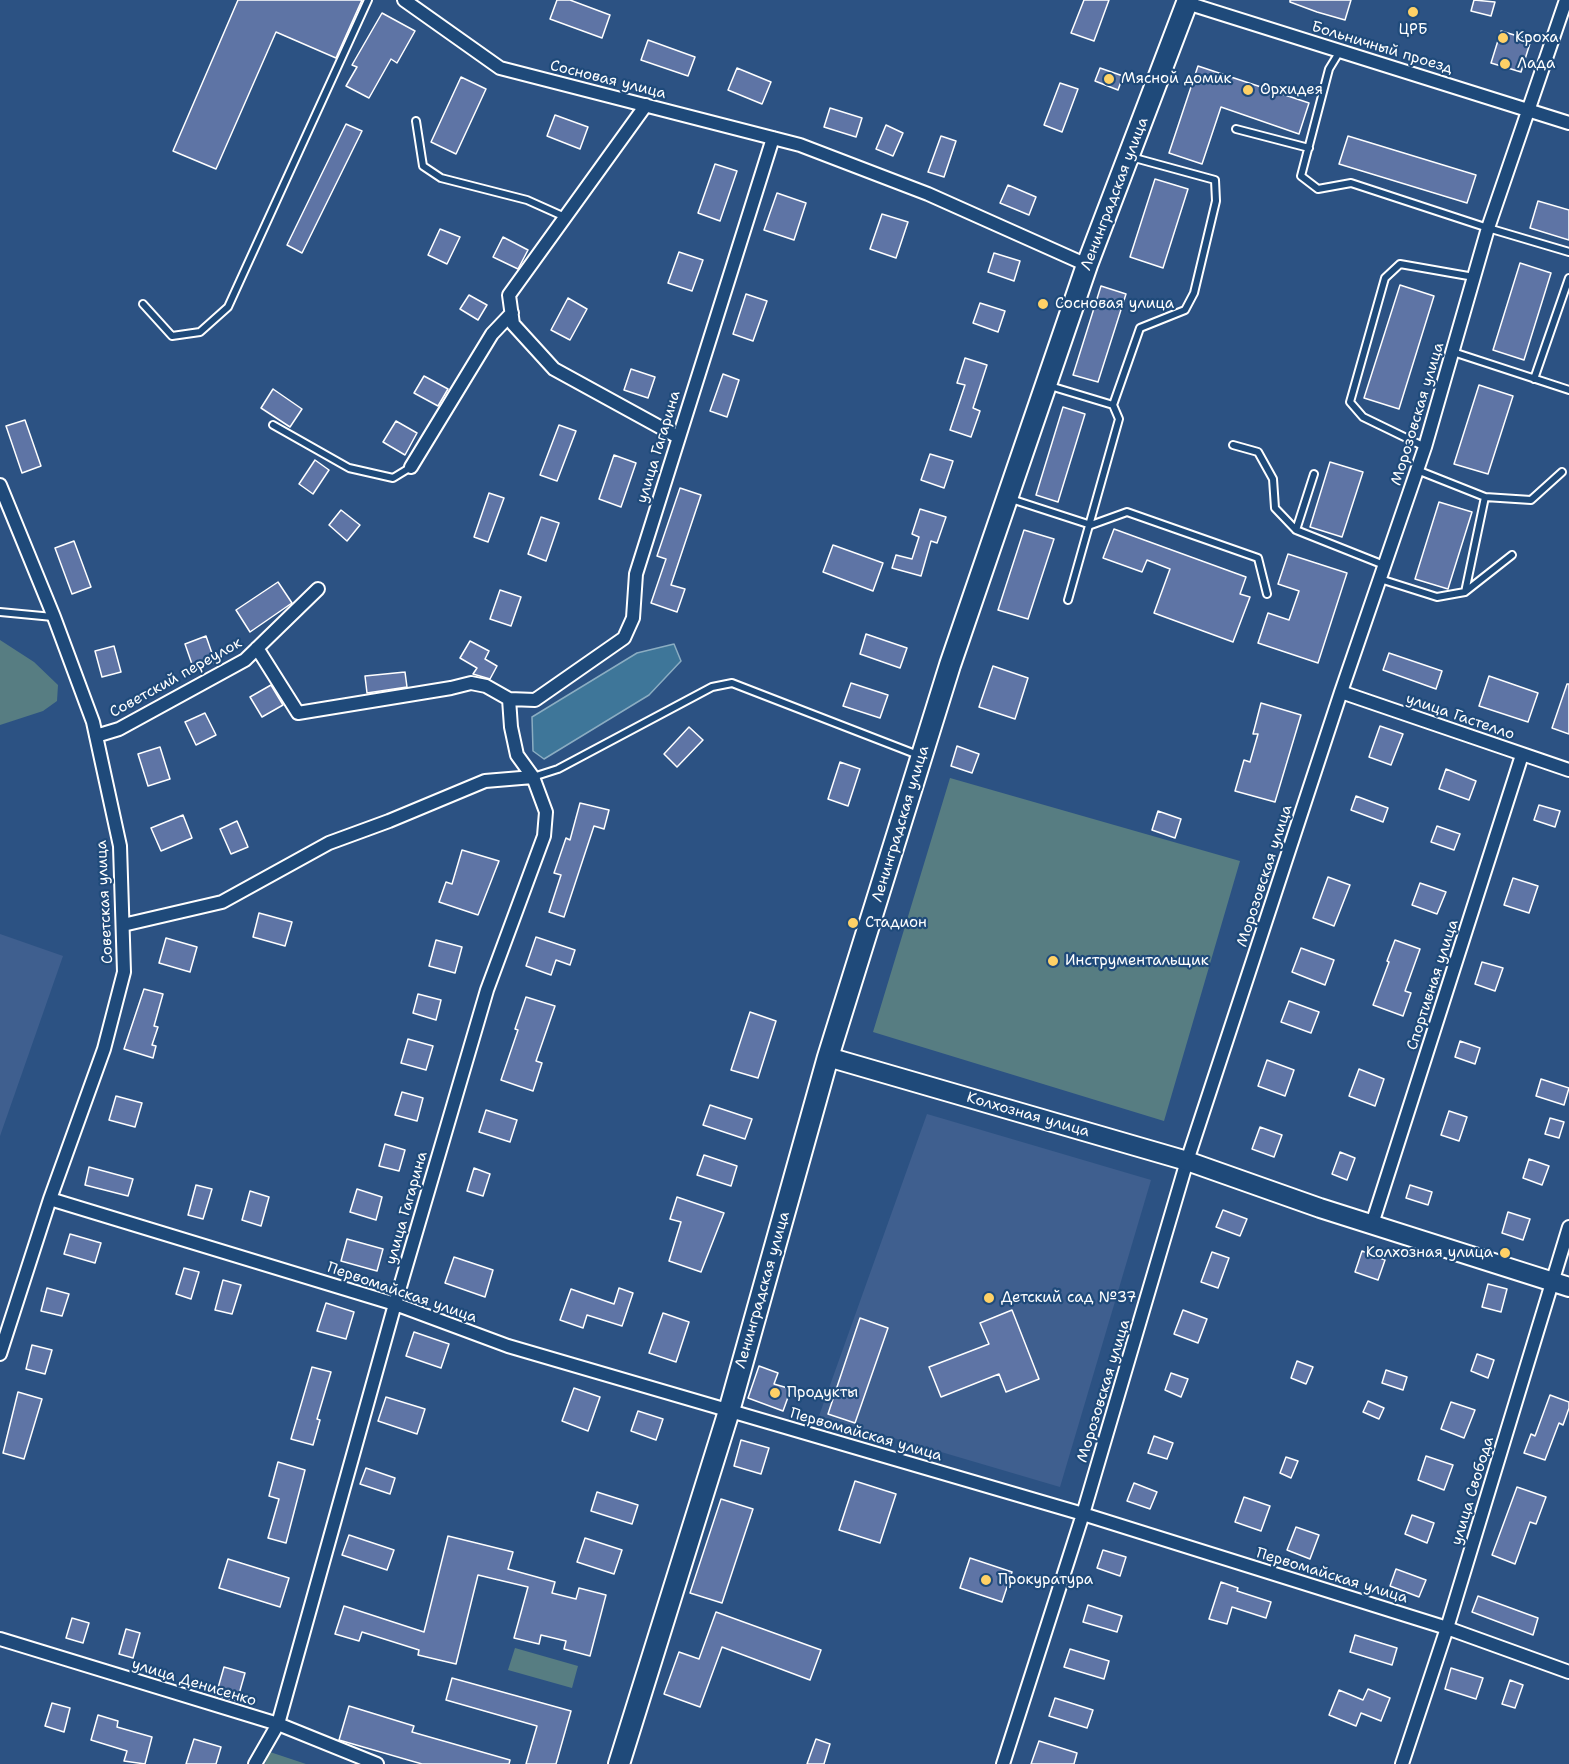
<!DOCTYPE html>
<html>
<head>
<meta charset="utf-8">
<style>
	body { margin:0 }
	canvas { display:block; background:#2c5283 }
</style>
</head>
<body>
<canvas width="1569" height="1764"></canvas>
<script>
const c = document.querySelector('canvas').getContext('2d');
c.lineJoin = 'round';
function paint(path, color) { c.fillStyle = color; c.fill(path, 'evenodd'); }
const shape = rows => new Path2D(rows.map(r => 'M' + r).join(''));
function stroke(path, color, width, dash) { c.strokeStyle = color; c.lineWidth = width; c.lineCap = dash ? 'butt' : 'round'; c.setLineDash(dash || []); c.stroke(path); }
function write(font, color, halo, rows, align = 'center') {
  c.font = font + ' "Shantell Sans",sans-serif'; c.lineWidth = 4.5; c.setLineDash([]); c.textBaseline = 'middle'; c.strokeStyle = halo; c.fillStyle = color; for (const [text, x, y, turn = 0] of rows) {
    c.save(); c.translate(x, y); c.rotate((+turn || 0) * Math.PI / 180); c.textAlign = isNaN(turn) ? turn : align; if (halo) c.strokeText(text, 0, 0); c.fillText(text, 0, 0); c.restore();
  }
}
const built = shape([
	[0,934,63,956,0,1136],
	[927,1114,1151,1180,1060,1487,819,1416]
]);
const green = shape([
	[0,640,34,662,58,685,57,701,43,711,0,725],
	[950,778,1240,861,1164,1121,873,1032],
	[515,1648,578,1666,572,1688,508,1670],
	[270,1752,306,1764,265,1764]
]);
const water = shape([
	[674,644,681,661,649,695,544,759,533,751,532,717,637,653,674,644]
]);
const building = shape([
	[238,0,362,0,336,58,276,32,216,169,173,151,238,0],
	[557,0,570,0,610,15,602,38,550,19,557,0],
	[1084,0,1109,0,1094,41,1071,33,1084,0],
	[1290,0,1351,0,1345,20,1317,12,1290,2,1290,0],
	[1474,0,1495,2,1491,16,1471,11,1474,0],
	[382,13,415,31,397,63,391,59,369,98,346,86,357,67,352,65,382,13],
	[1501,31,1531,40,1521,72,1491,63,1501,31],
	[648,40,695,57,688,76,641,60,648,40],
	[1198,66,1309,103,1299,134,1221,107,1202,164,1169,153,1198,66],
	[737,68,771,82,762,104,728,90,737,68],
	[1100,68,1123,76,1118,90,1095,81,1100,68],
	[461,77,486,89,456,154,431,142,461,77],
	[1060,83,1078,89,1062,132,1044,125,1060,83],
	[830,108,862,118,856,137,824,127,830,108],
	[555,115,588,127,580,149,547,136,555,115],
	[346,124,362,131,302,253,287,245,346,124],
	[886,125,903,133,893,156,876,149,886,125],
	[941,136,956,141,944,177,928,172,941,136],
	[1348,136,1476,175,1467,203,1339,164,1348,136],
	[715,164,737,171,720,221,698,213,715,164],
	[1155,179,1188,189,1163,268,1130,257,1155,179],
	[1008,185,1036,197,1029,215,1000,203,1008,185],
	[777,193,806,203,794,240,764,230,777,193],
	[1538,201,1569,210,1569,240,1530,228,1538,201],
	[882,214,908,222,896,258,870,249,882,214],
	[440,229,460,237,447,264,428,255,440,229],
	[503,237,528,250,518,269,493,257,503,237],
	[679,252,703,260,692,291,668,283,679,252],
	[994,253,1020,261,1014,281,988,272,994,253],
	[1520,263,1551,273,1524,360,1493,350,1520,263],
	[1400,285,1434,296,1399,409,1364,398,1400,285],
	[1101,286,1126,294,1098,382,1073,375,1101,286],
	[746,294,767,301,753,341,733,334,746,294],
	[469,295,487,305,478,320,460,309,469,295],
	[568,298,587,309,570,340,551,330,568,298],
	[980,303,1005,311,998,332,973,323,980,303],
	[965,358,987,365,973,408,980,411,971,437,950,430,965,385,957,383,965,358],
	[631,369,655,377,648,398,624,390,631,369],
	[723,374,739,380,727,417,710,411,723,374],
	[424,376,448,389,438,406,414,393,424,376],
	[1479,385,1513,396,1488,474,1454,464,1479,385],
	[273,389,302,409,290,427,261,408,273,389],
	[1063,407,1085,414,1058,502,1036,495,1063,407],
	[25,420,41,466,22,473,6,426,25,420],
	[396,421,417,433,405,455,383,442,396,421],
	[559,425,576,431,557,481,540,475,559,425],
	[930,454,953,461,944,488,921,480,930,454],
	[614,455,636,463,621,507,599,499,614,455],
	[315,460,329,470,313,494,299,484,315,460],
	[1330,462,1363,472,1342,537,1310,527,1330,462],
	[680,488,701,495,671,585,685,589,677,612,651,603,666,559,657,556,680,488],
	[489,493,504,498,488,542,474,537,489,493],
	[1439,502,1472,512,1448,589,1415,579,1439,502],
	[920,509,946,517,937,543,931,541,921,576,892,568,896,555,912,559,919,537,912,534,920,509],
	[341,510,360,525,347,541,329,525,341,510],
	[541,517,559,523,546,561,528,554,541,517],
	[1114,529,1246,577,1240,594,1250,597,1233,642,1154,613,1170,569,1147,560,1142,572,1103,558,1114,529],
	[1024,530,1054,539,1028,619,998,610,1024,530],
	[74,541,91,587,72,594,55,548,74,541],
	[833,545,883,563,873,591,823,572,833,545],
	[1288,554,1347,573,1318,663,1258,643,1268,613,1289,620,1299,591,1278,584,1288,554],
	[278,582,292,603,250,632,236,610,278,582],
	[500,590,521,597,511,626,490,619,500,590],
	[866,634,907,648,900,668,860,654,866,634],
	[206,636,215,662,194,670,185,644,206,636],
	[470,641,489,651,485,659,497,666,490,679,473,674,477,668,460,658,470,641],
	[114,646,121,672,102,677,95,651,114,646],
	[1389,653,1442,671,1436,689,1383,670,1389,653],
	[993,666,1028,678,1015,719,979,707,993,666],
	[405,672,407,687,367,693,365,676,405,672],
	[1489,676,1538,693,1528,722,1479,706,1489,676],
	[851,683,888,695,880,718,843,706,851,683],
	[1567,684,1569,684,1569,734,1552,728,1567,684],
	[271,685,283,705,262,717,250,697,271,685],
	[1261,703,1301,715,1275,802,1235,791,1244,760,1250,762,1258,734,1253,734,1261,703],
	[205,713,216,735,196,745,185,722,205,713],
	[1380,726,1403,734,1391,765,1369,757,1380,726],
	[689,727,703,740,677,767,664,754,689,727],
	[957,746,979,754,972,773,951,766,957,746],
	[160,747,170,779,148,786,138,754,160,747],
	[840,762,860,769,848,806,828,799,840,762],
	[1446,769,1476,781,1469,800,1439,789,1446,769],
	[1356,796,1388,808,1383,822,1351,810,1356,796],
	[580,803,609,810,604,829,594,826,564,917,549,912,561,875,554,873,566,838,570,840,580,803],
	[1539,805,1560,811,1555,827,1534,820,1539,805],
	[1158,811,1181,819,1175,838,1152,830,1158,811],
	[183,815,192,838,161,851,151,828,183,815],
	[237,821,248,847,231,854,220,829,237,821],
	[1437,826,1460,834,1454,850,1431,842,1437,826],
	[462,850,499,861,478,915,439,902,446,882,452,884,462,850],
	[1328,877,1350,885,1334,926,1313,918,1328,877],
	[1513,878,1538,886,1529,913,1504,905,1513,878],
	[1420,883,1446,892,1437,914,1412,905,1420,883],
	[259,913,292,922,285,946,253,937,259,913],
	[536,937,575,950,570,965,556,960,551,975,526,966,536,937],
	[166,938,197,947,190,972,159,963,166,938],
	[436,940,462,947,455,973,429,966,436,940],
	[1395,940,1420,949,1405,991,1411,993,1403,1016,1373,1005,1389,962,1387,961,1395,940],
	[1301,948,1334,960,1325,985,1292,972,1301,948],
	[1482,962,1503,968,1495,991,1475,984,1482,962],
	[144,989,163,994,154,1026,158,1027,152,1045,156,1046,153,1058,124,1049,144,989],
	[418,994,441,1000,436,1020,413,1013,418,994],
	[526,997,555,1006,536,1061,542,1063,533,1091,501,1080,518,1030,515,1029,526,997],
	[1289,1001,1319,1012,1311,1033,1281,1022,1289,1001],
	[750,1012,776,1021,758,1078,731,1070,750,1012],
	[408,1039,433,1046,426,1070,401,1063,408,1039],
	[1460,1041,1480,1048,1475,1064,1455,1057,1460,1041],
	[1267,1060,1294,1070,1285,1096,1258,1086,1267,1060],
	[1359,1069,1384,1079,1375,1106,1349,1096,1359,1069],
	[1541,1079,1569,1088,1564,1105,1536,1096,1541,1079],
	[402,1092,423,1098,417,1121,395,1115,402,1092],
	[116,1096,142,1103,135,1127,109,1120,116,1096],
	[710,1105,752,1119,745,1139,703,1125,710,1105],
	[486,1110,517,1120,510,1142,479,1132,486,1110],
	[1449,1111,1467,1117,1459,1141,1441,1135,1449,1111],
	[1550,1118,1564,1122,1559,1138,1545,1134,1550,1118],
	[1260,1127,1282,1135,1274,1157,1252,1149,1260,1127],
	[385,1144,405,1150,399,1171,379,1166,385,1144],
	[1340,1152,1355,1158,1347,1180,1332,1174,1340,1152],
	[704,1155,737,1166,731,1186,697,1175,704,1155],
	[1529,1159,1549,1166,1542,1185,1523,1178,1529,1159],
	[89,1167,133,1179,128,1196,85,1185,89,1167],
	[474,1168,490,1174,483,1196,467,1191,474,1168],
	[196,1185,212,1189,203,1219,188,1215,196,1185],
	[1410,1185,1432,1192,1428,1205,1406,1198,1410,1185],
	[357,1189,382,1197,376,1220,350,1212,357,1189],
	[250,1191,269,1197,261,1226,242,1220,250,1191],
	[677,1197,724,1213,701,1272,669,1261,681,1222,670,1219,677,1197],
	[1223,1210,1247,1219,1240,1236,1216,1227,1223,1210],
	[1508,1212,1530,1219,1523,1240,1502,1233,1508,1212],
	[70,1234,101,1243,95,1263,64,1254,70,1234],
	[347,1239,383,1249,377,1271,341,1261,347,1239],
	[1362,1251,1385,1260,1378,1280,1355,1272,1362,1251],
	[1212,1252,1229,1258,1218,1288,1201,1282,1212,1252],
	[454,1257,493,1270,485,1297,445,1283,454,1257],
	[184,1268,199,1272,191,1299,176,1294,184,1268],
	[223,1280,241,1285,232,1314,215,1310,223,1280],
	[1488,1284,1507,1289,1501,1312,1482,1307,1488,1284],
	[47,1288,69,1294,62,1316,41,1311,47,1288],
	[619,1288,633,1293,622,1326,587,1315,583,1328,560,1320,571,1289,614,1304,619,1288],
	[326,1303,354,1312,346,1339,317,1331,326,1303],
	[1012,1310,1039,1379,1006,1392,999,1374,941,1397,929,1367,989,1344,980,1323,1012,1310],
	[1183,1310,1207,1319,1198,1343,1174,1334,1183,1310],
	[663,1313,689,1322,676,1362,649,1353,663,1313],
	[860,1318,888,1328,855,1423,828,1414,860,1318],
	[414,1332,449,1344,441,1368,406,1356,414,1332],
	[32,1345,52,1350,45,1374,26,1369,32,1345],
	[1477,1354,1494,1360,1488,1378,1471,1371,1477,1354],
	[1297,1361,1313,1367,1306,1384,1291,1378,1297,1361],
	[759,1366,778,1373,774,1384,791,1389,783,1411,748,1398,759,1366],
	[312,1367,331,1372,317,1419,320,1420,313,1445,291,1439,312,1367],
	[1386,1370,1407,1377,1403,1390,1382,1383,1386,1370],
	[1171,1373,1188,1379,1181,1397,1165,1390,1171,1373],
	[574,1388,600,1397,588,1431,562,1421,574,1388],
	[18,1392,42,1399,24,1459,3,1453,18,1392],
	[1550,1395,1569,1402,1569,1408,1563,1425,1559,1423,1545,1460,1524,1453,1531,1434,1535,1436,1550,1395],
	[386,1397,425,1409,417,1434,378,1421,386,1397],
	[1368,1401,1384,1408,1379,1419,1363,1412,1368,1401],
	[1451,1402,1475,1410,1464,1438,1441,1429,1451,1402],
	[638,1411,663,1419,656,1440,631,1431,638,1411],
	[1154,1436,1173,1443,1167,1459,1148,1453,1154,1436],
	[741,1440,769,1448,761,1474,734,1466,741,1440],
	[1426,1456,1453,1465,1444,1490,1418,1480,1426,1456],
	[1286,1457,1298,1461,1291,1478,1280,1473,1286,1457],
	[278,1462,305,1470,286,1543,268,1538,279,1499,269,1496,278,1462],
	[366,1468,395,1478,390,1494,360,1484,366,1468],
	[855,1481,896,1494,880,1543,839,1530,855,1481],
	[1134,1483,1157,1492,1150,1509,1127,1501,1134,1483],
	[1517,1487,1546,1497,1536,1524,1530,1522,1515,1564,1492,1555,1517,1487],
	[597,1492,638,1505,632,1524,591,1511,597,1492],
	[1244,1497,1270,1506,1261,1531,1235,1522,1244,1497],
	[721,1499,753,1509,722,1603,690,1593,721,1499],
	[1412,1515,1434,1523,1427,1543,1405,1534,1412,1515],
	[1296,1527,1319,1535,1310,1559,1287,1550,1296,1527],
	[349,1535,394,1550,387,1570,342,1555,349,1535],
	[448,1536,513,1552,508,1569,555,1582,552,1593,576,1599,579,1588,606,1595,590,1656,564,1649,566,1641,541,1635,539,1644,514,1638,528,1587,478,1575,456,1664,418,1655,419,1650,362,1632,359,1641,335,1634,344,1606,424,1632,448,1536],
	[585,1538,622,1550,614,1574,577,1562,585,1538],
	[1103,1550,1126,1557,1120,1576,1097,1568,1103,1550],
	[970,1558,1012,1572,1002,1602,960,1588,970,1558],
	[228,1559,289,1578,280,1607,219,1588,228,1559],
	[1396,1569,1426,1580,1419,1597,1390,1586,1396,1569],
	[1221,1582,1238,1588,1237,1591,1271,1602,1266,1618,1232,1607,1227,1624,1209,1619,1221,1582],
	[1478,1596,1538,1618,1533,1635,1472,1612,1478,1596],
	[1088,1605,1122,1616,1117,1632,1083,1622,1088,1605],
	[716,1612,821,1650,810,1680,722,1647,700,1707,664,1694,679,1652,699,1659,716,1612],
	[72,1618,89,1623,83,1643,66,1638,72,1618],
	[126,1629,140,1633,133,1658,119,1654,126,1629],
	[1355,1635,1397,1648,1392,1665,1350,1652,1355,1635],
	[1070,1649,1109,1661,1104,1679,1064,1667,1070,1649],
	[224,1667,245,1673,237,1701,216,1695,224,1667],
	[1451,1668,1483,1678,1476,1699,1445,1689,1451,1668],
	[452,1678,571,1711,556,1764,526,1764,537,1726,446,1700,452,1678],
	[1510,1680,1523,1685,1515,1708,1502,1704,1510,1680],
	[1368,1689,1390,1698,1381,1721,1361,1713,1356,1726,1329,1715,1339,1690,1363,1700,1368,1689],
	[1055,1698,1093,1710,1087,1728,1049,1716,1055,1698],
	[52,1703,70,1708,64,1732,45,1726,52,1703],
	[349,1706,414,1726,412,1732,510,1760,509,1764,422,1764,339,1740,349,1706],
	[98,1715,118,1721,117,1727,152,1737,145,1764,124,1761,127,1751,91,1740,98,1715],
	[194,1739,221,1747,216,1764,186,1764,194,1739],
	[816,1739,830,1744,824,1764,807,1764,816,1739],
	[1039,1741,1077,1753,1074,1764,1031,1764,1039,1741]
]);
const service = shape([
	[1340,51,1329,69,1301,176,1318,189,1351,183,1488,228,1569,252],
	[416,121,423,166,441,178,527,200,565,217],
	[1236,129,1309,148],
	[143,304,172,336,200,332,228,307,368,0],
	[1453,352,1569,390],
	[1534,379,1569,278],
	[1050,386,1113,405,1119,419,1068,600],
	[1113,405,1140,328,1185,310,1194,293,1216,201,1215,180,1131,157],
	[273,425,349,468,393,478,411,467],
	[1233,445,1258,452,1273,479,1275,508,1296,530],
	[1425,447,1363,417,1350,402,1385,278,1400,264,1474,277],
	[1417,470,1485,497,1465,592],
	[1314,474,1296,530,1384,565],
	[1485,497,1531,500,1562,472],
	[1011,499,1091,525,1127,512,1258,558,1267,594],
	[1380,579,1437,597,1465,592,1512,555],
	[0,612,53,617],
	[533,777,558,769,712,687,732,683,918,755]
]);
const minor = shape([
	[404,0,500,68,800,145,928,194,1087,265],
	[1187,3,1569,123],
	[646,105,509,295,513,324,554,369,678,437],
	[411,467,492,334,512,313],
	[0,485,54,617,93,722,120,846,124,972,104,1049,50,1199,0,1354],
	[257,648,298,713,451,688,471,683,486,686,509,699],
	[1341,692,1569,770],
	[96,736,119,729,245,660,318,589],
	[123,925,222,902,329,843,389,821,485,781,533,777],
	[50,1199,395,1304,508,1346,1083,1514,1447,1628,1569,1672],
	[1372,1224,1522,755],
	[0,1639,278,1724,377,1764],
	[255,1764,278,1724,395,1304,487,990,544,836,546,812,533,777,517,755,511,727,509,699,535,700,624,638,633,618,636,574,773,138],
	[1003,1764,1083,1514,1187,1161,1341,692,1425,447,1488,228,1566,0],
	[1402,1764,1447,1628,1569,1227]
]);
const secondary = shape([
	[828,1057,1187,1161,1320,1208,1569,1287]
]);
const primary = shape([
	[619,1764,729,1411,828,1057,950,665,1087,265,1188,0]
]);
const markers = [
	[1413,12,6,"#ffd166"],
	[1503,38,6,"#ffd166"],
	[1505,64,6,"#ffd166"],
	[1109,79,6,"#ffd166"],
	[1248,90,6,"#ffd166"],
	[1043,304,6,"#ffd166"],
	[853,923,6,"#ffd166"],
	[1053,961,6,"#ffd166"],
	[1505,1253,6,"#ffd166"],
	[989,1298,6,"#ffd166"],
	[775,1393,6,"#ffd166"],
	[986,1580,6,"#ffd166"]
];
const poiNames = [
	["ЦРБ",1413,30,"center"],
	["Кроха",1515,38],
	["Лада",1517,64],
	["Мясной домик",1121,79],
	["Орхидея",1260,90],
	["Сосновая улица",1055,304],
	["Стадион",865,923],
	["Инструментальщик",1065,961],
	["Колхозная улица",1493,1253,"right"],
	["Детский сад №37",1001,1298],
	["Продукты",787,1393],
	["Прокуратура",998,1580]
];
const streetNames = [
	["Больничный проезд",1382,48,17],
	["Сосновая улица",608,80,14],
	["Ленинградская улица",1115,194,-69],
	["Морозовская улица",1418,414,-73],
	["улица Гагарина",659,447,-73],
	["Советский переулок",176,678,-29],
	["улица Гастелло",1460,717,19],
	["Ленинградская улица",901,824,-73],
	["Морозовская улица",1265,876,-72],
	["Советская улица",105,902,-93],
	["Спортивная улица",1433,985,-72],
	["Колхозная улица",1028,1115,16],
	["улица Гагарина",407,1208,-74],
	["Ленинградская улица",763,1290,-74],
	["Первомайская улица",402,1293,19],
	["Морозовская улица",1104,1391,-73],
	["Первомайская улица",866,1435,16],
	["улица Свобода",1473,1491,-73],
	["Первомайская улица",1332,1576,17],
	["улица Денисенко",194,1683,17]
];
paint(built, '#3f5f8f');
paint(green, '#577d82');
paint(water, '#3e7699');
stroke(water, '#8badc2', 1.5);
paint(building, '#5e74a5');
stroke(building, '#fff', 1.5);
stroke(service, '#fff', 10);
stroke(minor, '#fff', 16);
stroke(secondary, '#fff', 22);
stroke(primary, '#fff', 24);
stroke(service, '#1f4a7a', 6);
stroke(minor, '#1f4a7a', 12);
stroke(secondary, '#1f4a7a', 18);
stroke(primary, '#1f4a7a', 20);
for (const [x, y, r, color] of markers) { const dot = new Path2D(); dot.arc(x, y, r, 0, 2 * Math.PI); c.fillStyle = color; c.fill(dot); stroke(dot, '#1f4a7a', 2); }
write('15px', '#fff', '#1f4a7a', poiNames, 'left');
write('15px', '#fff', '#1f4a7a', streetNames);
</script>
</body>
</html>
